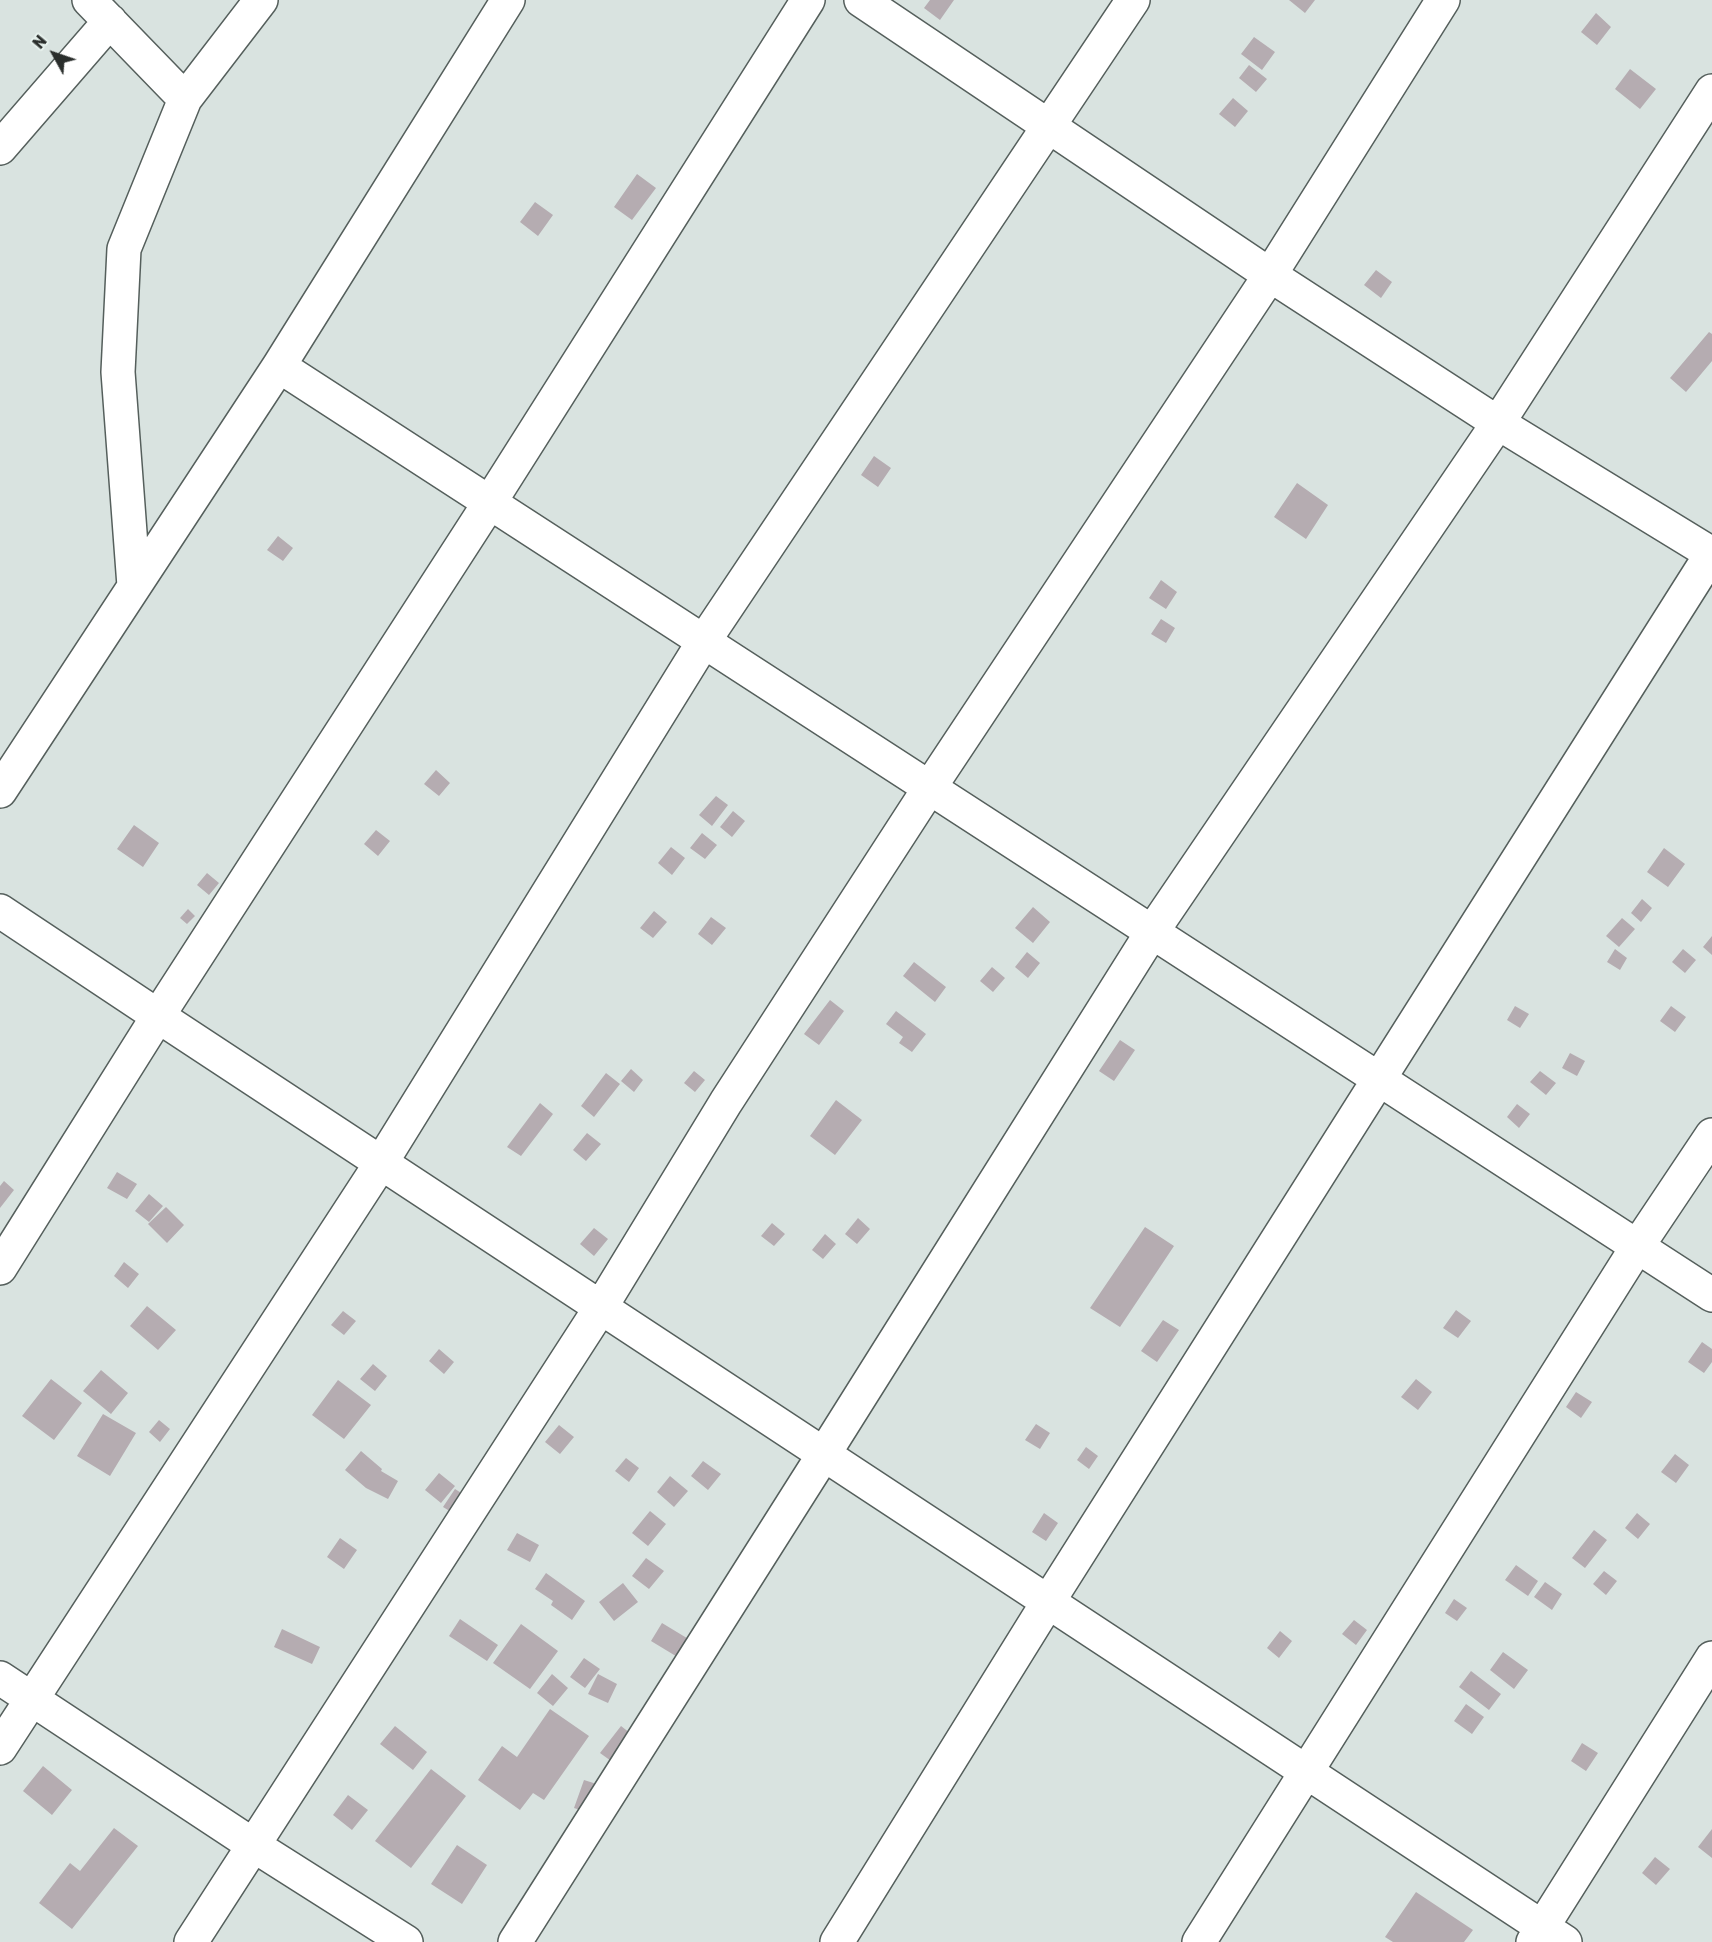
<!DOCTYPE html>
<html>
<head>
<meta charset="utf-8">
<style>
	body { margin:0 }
	#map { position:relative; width:1712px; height:1942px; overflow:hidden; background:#d9e3e0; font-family:Rubik,sans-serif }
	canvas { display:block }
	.north { position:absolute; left:24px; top:24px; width:60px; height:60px; -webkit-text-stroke:4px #e6f1ed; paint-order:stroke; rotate:310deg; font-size:16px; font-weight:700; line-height:24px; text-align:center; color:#2a2e2c }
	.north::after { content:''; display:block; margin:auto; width:21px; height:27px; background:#2a2e2c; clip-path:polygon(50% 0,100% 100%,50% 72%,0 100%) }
</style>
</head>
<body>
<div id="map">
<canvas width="1712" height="1942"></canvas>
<div class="north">N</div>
</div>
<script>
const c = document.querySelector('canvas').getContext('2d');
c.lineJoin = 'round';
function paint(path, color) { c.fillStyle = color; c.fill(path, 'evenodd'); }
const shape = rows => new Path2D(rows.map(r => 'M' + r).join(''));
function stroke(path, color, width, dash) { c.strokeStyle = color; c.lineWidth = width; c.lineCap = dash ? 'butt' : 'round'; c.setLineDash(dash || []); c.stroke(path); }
const building = shape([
	[930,0,954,0,940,20,924,8],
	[1289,0,1315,0,1305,13],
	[1596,13,1611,27,1597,45,1581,32],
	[1254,37,1275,52,1262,70,1241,54],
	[1249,65,1267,79,1256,92,1239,78],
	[1630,69,1656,89,1640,109,1615,89],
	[1233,98,1248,111,1235,127,1219,114],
	[637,174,656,188,632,220,614,207],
	[535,202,553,215,538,236,520,222],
	[1376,270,1392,282,1381,298,1364,285],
	[1709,332,1712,334,1712,361,1686,392,1670,378],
	[874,456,891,468,878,487,861,475],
	[1297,483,1328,505,1306,539,1274,517],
	[278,536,293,548,283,561,267,550],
	[1161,580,1177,592,1166,609,1149,598],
	[1161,619,1175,628,1166,643,1151,634],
	[436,770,450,783,439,796,424,784],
	[716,796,728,805,712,826,699,815],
	[733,811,745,821,732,837,720,827],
	[134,825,159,843,143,867,117,849],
	[376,830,390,841,378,856,364,844],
	[702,833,717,845,705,859,690,848],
	[671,847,685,858,672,875,658,863],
	[1664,848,1685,864,1668,887,1647,872],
	[207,873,219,883,209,895,197,885],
	[1642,899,1652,908,1641,922,1631,913],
	[1033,907,1050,922,1033,943,1015,928],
	[188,909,195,916,187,924,180,918],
	[654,911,667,922,653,938,640,928],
	[711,917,726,928,712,945,698,934],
	[1622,918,1635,929,1619,947,1606,936],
	[1712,936,1712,955,1703,947],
	[1615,949,1627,958,1620,970,1607,962],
	[1683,949,1696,960,1685,973,1672,962],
	[1027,952,1040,963,1028,978,1015,967],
	[914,962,946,987,935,1002,903,976],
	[992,967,1005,978,993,992,980,981],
	[830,1000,844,1011,819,1045,804,1034],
	[1515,1006,1529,1014,1520,1028,1507,1020],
	[1671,1006,1686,1017,1675,1032,1660,1021],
	[896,1011,926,1034,912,1052,899,1043,903,1037,886,1024],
	[1120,1040,1135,1050,1114,1081,1099,1071],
	[1570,1053,1585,1061,1577,1076,1562,1068],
	[631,1069,643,1080,634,1092,621,1081],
	[694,1071,705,1080,695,1092,684,1083],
	[1540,1071,1556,1083,1546,1095,1530,1082],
	[606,1073,620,1084,594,1117,581,1106],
	[836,1100,862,1120,835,1155,810,1136],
	[540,1103,553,1114,521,1156,507,1147],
	[1517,1104,1530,1114,1519,1128,1507,1117],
	[587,1133,601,1144,586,1161,573,1150],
	[117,1172,137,1184,127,1199,107,1188],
	[4,1181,14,1190,0,1208,0,1186],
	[149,1194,163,1206,149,1222,135,1211],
	[166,1207,184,1225,167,1243,148,1224],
	[858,1218,870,1229,857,1244,845,1234],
	[772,1223,785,1234,774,1246,761,1236],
	[1145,1227,1174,1246,1120,1327,1090,1308],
	[594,1228,608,1239,594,1256,580,1244],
	[825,1234,836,1244,823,1259,812,1250],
	[124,1262,139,1274,128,1288,114,1276],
	[147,1306,176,1330,158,1350,130,1326],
	[1456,1310,1471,1321,1458,1338,1443,1328],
	[343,1311,356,1321,344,1335,331,1325],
	[1163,1320,1179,1330,1157,1362,1141,1351],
	[1702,1342,1712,1349,1712,1362,1704,1373,1688,1362],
	[439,1349,454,1362,444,1374,429,1361],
	[373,1364,387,1376,375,1391,360,1379],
	[101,1370,128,1393,111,1414,83,1391],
	[51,1379,82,1403,54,1440,22,1416],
	[1416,1379,1432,1392,1418,1410,1401,1397],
	[338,1380,371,1405,344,1439,312,1415],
	[1576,1392,1592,1402,1581,1418,1566,1407],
	[103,1414,136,1433,110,1476,77,1456],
	[159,1420,170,1429,160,1442,149,1432],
	[1036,1424,1050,1433,1040,1449,1025,1440],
	[559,1425,574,1437,560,1454,545,1442],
	[1086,1447,1098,1456,1089,1469,1077,1460],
	[361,1451,382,1469,381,1471,398,1481,388,1499,366,1488,345,1470],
	[1675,1454,1689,1465,1676,1483,1661,1472],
	[626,1458,639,1468,629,1482,615,1471],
	[703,1461,721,1474,708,1490,691,1476],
	[439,1473,455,1486,441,1503,425,1490],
	[670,1476,688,1491,674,1507,657,1492],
	[455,1489,474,1501,463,1519,443,1507],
	[650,1511,666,1524,648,1546,632,1533],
	[1044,1513,1058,1523,1046,1541,1032,1532],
	[1637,1513,1650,1524,1638,1539,1625,1528],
	[1594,1530,1607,1540,1585,1568,1572,1558],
	[517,1533,539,1545,530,1562,507,1550],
	[340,1538,357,1550,344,1569,327,1557],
	[646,1558,664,1571,649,1589,632,1576],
	[1516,1565,1538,1581,1528,1596,1505,1580],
	[1604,1571,1617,1581,1606,1595,1593,1584],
	[546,1573,585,1601,572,1620,551,1605,553,1601,535,1589],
	[1545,1582,1562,1594,1552,1610,1534,1597],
	[623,1583,638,1602,614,1621,599,1602],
	[1454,1599,1467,1608,1457,1621,1445,1613],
	[460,1619,498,1645,487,1661,449,1636],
	[1354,1620,1367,1630,1356,1645,1342,1634],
	[662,1623,700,1646,689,1664,651,1641],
	[521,1624,558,1651,530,1689,493,1663],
	[282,1629,320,1647,312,1664,274,1647],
	[1280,1631,1292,1641,1279,1658,1267,1648],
	[1503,1652,1528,1670,1514,1689,1490,1670],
	[584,1658,600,1669,585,1688,570,1677],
	[1471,1671,1501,1694,1489,1710,1459,1687],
	[552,1674,568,1688,553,1706,537,1693],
	[598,1674,617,1684,608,1703,588,1694],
	[1466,1704,1484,1717,1472,1734,1454,1721],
	[550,1709,589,1736,544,1800,533,1793,520,1810,478,1780,502,1746,517,1757],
	[395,1726,427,1752,413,1770,380,1744],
	[621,1726,639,1740,618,1766,600,1753],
	[1582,1743,1598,1753,1586,1771,1571,1761],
	[43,1766,72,1790,52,1815,23,1791],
	[431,1769,466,1796,411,1868,375,1841],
	[584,1780,603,1786,593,1814,574,1808],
	[348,1795,368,1810,352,1830,333,1815],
	[114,1828,138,1846,72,1929,39,1903,70,1863,80,1871],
	[1712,1829,1712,1858,1698,1847],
	[457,1845,487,1865,462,1904,431,1884],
	[1655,1857,1670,1869,1656,1885,1642,1873],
	[1416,1892,1473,1930,1464,1942,1393,1942,1385,1937]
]);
const minor = shape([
	[89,0,185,99],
	[861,0,1270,275,1498,423,1712,554],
	[0,148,110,21],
	[279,366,1712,1295],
	[134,586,118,372,124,249,185,99,261,0],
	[0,791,279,366,508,0],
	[0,911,158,1016,1565,1942],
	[0,1268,158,1016,490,502,808,0],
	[0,1678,253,1845,406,1942],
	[0,1748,381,1163,704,641,1133,0],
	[191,1942,601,1307,726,1102,930,787,1270,275,1443,0],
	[515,1942,824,1454,1152,932,1498,423,1712,91],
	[837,1942,1048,1602,1712,553],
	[1199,1942,1637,1247,1712,1135],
	[1533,1942,1712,1658]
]);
paint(building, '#b5acb1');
stroke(minor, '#555f5c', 36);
stroke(minor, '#fff', 33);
</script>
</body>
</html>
